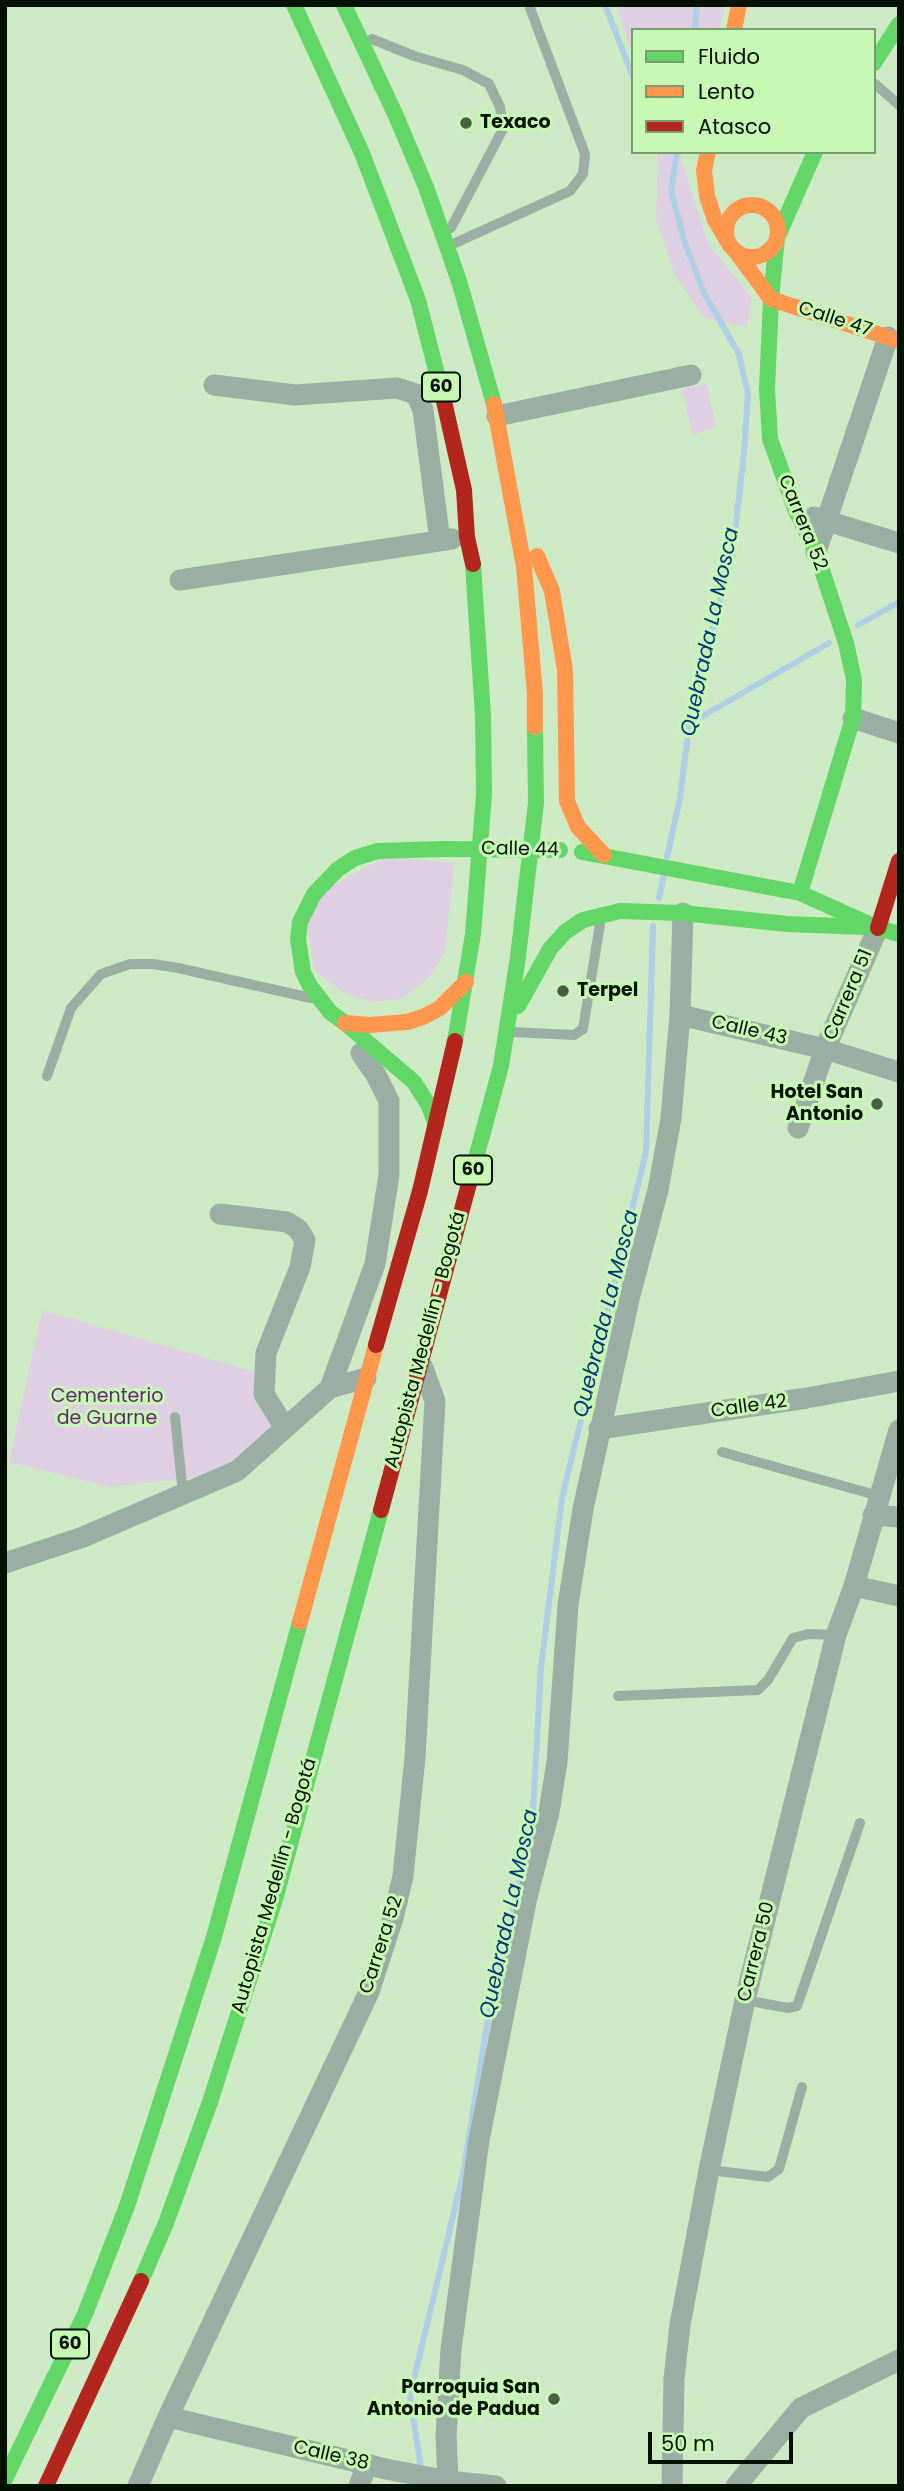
<!DOCTYPE html>
<html>
<head>
<meta charset="utf-8">
<style>
	body { margin:0 }
	#map { position:relative; width:904px; height:2491px; overflow:hidden; background:#ceeac4; font-family:Poppins,sans-serif }
	canvas { display:block }
	.frame { position:absolute; inset:0; border:7px solid #021100; pointer-events:none }
	.legend { position:absolute; left:631px; top:28px; width:245px; height:126px; box-sizing:border-box; background:#c7f9b5; border:2px solid #789c6d; margin:0; padding:9px 12px; list-style:none; font-size:21px; color:#021100 }
	.legend li { display:flex; align-items:center; gap:14px; height:35px }
	.legend b { width:35px; border:2px solid #789c6d }
	.scale { position:absolute; left:648px; top:2432px; width:145px; height:32px; box-sizing:border-box; border:4px solid #021100; border-top:0; padding-left:9px; font-size:21px; line-height:24px; white-space:nowrap; color:#021100; -webkit-text-stroke:5px #c7f9b5; paint-order:stroke }
</style>
</head>
<body>
<div id="map">
<canvas width="904" height="2491"></canvas>
<div class="frame"></div>
<ul class="legend">
<li><b style="height:9px;background:#63d668"></b>Fluido</li>
<li><b style="height:9px;background:#ff974d"></b>Lento</li>
<li><b style="height:9px;background:#b3261e"></b>Atasco</li>
</ul>
<div class="scale">50 m</div>
</div>
<script>
const c = document.querySelector('canvas').getContext('2d');
c.lineJoin = 'round';
function paint(path, color) { c.fillStyle = color; c.fill(path, 'evenodd'); }
const shape = rows => new Path2D(rows.map(r => 'M' + r).join(''));
function stroke(path, color, width, dash) { c.strokeStyle = color; c.lineWidth = width; c.lineCap = dash ? 'butt' : 'round'; c.setLineDash(dash || []); c.stroke(path); }
function write(font, color, halo, rows, align = 'center') {
  c.font = font + ' Poppins,sans-serif'; c.lineWidth = 6; c.setLineDash([]); c.textBaseline = 'middle'; c.strokeStyle = halo; c.fillStyle = color; for (const [text, x, y, turn = 0] of rows) {
    c.save(); c.translate(x, y); c.rotate((+turn || 0) * Math.PI / 180); c.textAlign = isNaN(turn) ? turn : align; if (halo) c.strokeText(text, 0, 0); c.fillText(text, 0, 0); c.restore();
  }
}
const green = shape([
	[616,5,725,5,719,30,633,30,633,56],
	[658,152,683,152,681,159,708,243,752,298,747,327,704,318,675,275,656,219],
	[707,384,716,427,692,435,682,389],
	[387,856,454,863,445,952,429,978,401,999,372,1002,345,994,314,970,307,923,324,890],
	[42,1310,256,1372,273,1426,235,1464,190,1478,109,1487,9,1462]
]);
const stream = shape([
	[605,5,633,77],
	[695,30,697,5],
	[858,625,899,602],
	[689,724,829,643],
	[667,857,680,798,692,703,732,558,744,453,748,394,739,354,704,293,686,246,671,192,677,152],
	[659,898,664,875],
	[419,2472,420,2462,410,2396,463,2174,491,2000,532,1829,541,1667,562,1498,646,1152,653,926]
]);
const lane = shape([
	[372,39,414,56,463,70,489,84,500,107,503,129,451,228],
	[874,83,899,105],
	[453,244,570,191,583,174,585,154,530,8],
	[512,1032,574,1035,583,1029,600,924],
	[47,1076,71,1008,101,974,130,964,153,964,178,968,311,998],
	[175,1417,183,1494],
	[722,1452,879,1496],
	[618,1696,758,1690,768,1680,793,1638,808,1634,836,1635],
	[745,2000,788,2008,797,2006,860,1823],
	[709,2170,768,2177,779,2169,802,2087]
]);
const street = shape([
	[214,385,295,395,397,388,416,394,423,410,440,541],
	[497,416,691,375],
	[814,517,899,543],
	[816,552,888,337],
	[180,580,452,539],
	[853,718,899,733],
	[680,1015,825,1049,899,1072],
	[798,1128,825,1049,878,928],
	[220,1214,287,1222,298,1229,305,1240,300,1267,266,1353,264,1394,285,1428],
	[330,1388,375,1264,389,1175,389,1101,376,1075,361,1053],
	[599,1429,807,1398,899,1381],
	[873,1515,899,1517],
	[5,1563,83,1537,237,1471,330,1388,366,1378],
	[854,1586,899,1596],
	[168,2417,386,2469,448,2481,496,2486],
	[448,2481,446,2436,451,2349,479,2140,527,1897,549,1812,557,1762,568,1605,583,1509,630,1295,658,1190,671,1118,680,1015,683,913],
	[138,2486,168,2417,369,1992,393,1918,403,1876,415,1757,435,1401,423,1368],
	[359,2486,367,2464],
	[672,2486,674,2379,680,2325,709,2170,745,2000,836,1635,854,1586,899,1430],
	[736,2486,801,2408,899,2360]
]);
const fast = shape([
	[294,5,362,153,418,300,443,397],
	[344,5,396,116,426,187,459,281,494,404],
	[874,63,899,24],
	[582,852,800,893,878,928,899,934],
	[800,893,853,718,854,680,846,643,816,552,796,511,770,439,767,389,771,299,777,238,815,152],
	[683,913,787,924,864,927],
	[518,1006,550,949,565,932,583,920,620,911,683,913],
	[345,1023,330,1012,310,986,303,972,298,939,300,922,314,894,338,869,355,858,378,851,441,849],
	[345,1023,414,1082,429,1106,436,1125],
	[455,1041,473,934,484,794,483,716,473,564],
	[470,1180,501,1066,518,957,536,803,535,727],
	[141,2281,166,2223,210,2102,276,1896,381,1510],
	[5,2479,85,2314,127,2206,214,1937,300,1622]
]);
const slow = shape([
	[734,30,739,5],
	[708,152,704,170,707,196,715,220,728,242],
	'726 231a26 26 0 1 1 52 0a26 26 0 1 1-52 0Z',
	[737,253,771,299,899,341],
	[494,404,524,567,535,694,535,727],
	[537,556,552,591,565,670,567,801,578,827,604,855],
	[345,1023,370,1025,407,1022,423,1017,440,1008,466,982],
	[300,1622,376,1345]
]);
const jam = shape([
	[443,397,464,490,467,537,473,564],
	[878,928,899,861],
	[376,1345,420,1191,455,1041],
	[381,1510,470,1180],
	[46,2486,141,2281]
]);
const fastBridge = shape([
	[441,849,560,850]
]);
const markers = [
	[466,123,7,"#495d45"],
	[563,991,7,"#495d45"],
	[877,1104,7,"#495d45"],
	[554,2399,7,"#495d45"]
];
const shields = [
	[441,387,38],
	[473,1170,38],
	[70,2344,38]
];
const shieldNames = [
	["60",441,387],
	["60",473,1170],
	["60",70,2344]
];
const poiNames = [
	["Texaco",480,123],
	["Terpel",577,991],
	["Hotel San",863,1093,"right"],
	["Antonio",863,1115,"right"],
	["Parroquia San",540,2388,"right"],
	["Antonio de Padua",540,2410,"right"]
];
const streetNames = [
	["Calle 47",835,320,18],
	["Carrera 52",802,523,68],
	["Calle 44",520,850,1],
	["Carrera 51",849,995,-67],
	["Calle 43",749,1031,13],
	["Autopista Medellín - Bogotá",426,1340,-75],
	["Calle 42",749,1407,-8],
	["Autopista Medellín - Bogotá",275,1886,-74],
	["Carrera 52",382,1945,-72],
	["Carrera 50",757,1952,-76],
	["Calle 38",331,2456,13]
];
const parkNames = [
	["Cementerio",107,1397],
	["de Guarne",107,1419]
];
const waterNames = [
	["Quebrada La Mosca",711,632,-78],
	["Quebrada La Mosca",607,1314,-76],
	["Quebrada La Mosca",510,1914,-78]
];
paint(green, '#ded0e2');
stroke(stream, '#aecfe6', 6);
stroke(lane, '#9baea4', 10);
stroke(street, '#9baea4', 21);
stroke(fast, '#63d668', 16);
stroke(slow, '#ff974d', 16);
stroke(jam, '#b3261e', 16);
stroke(fastBridge, '#63d668', 16);
for (const [x, y, r, color] of markers) { const dot = new Path2D(); dot.arc(x, y, r, 0, 2 * Math.PI); c.fillStyle = color; c.fill(dot); stroke(dot, '#c7f9b5', 2.5); }
for (const [x, y, w] of shields) { const box = new Path2D(); box.roundRect(x - w / 2, y - 14.5, w, 29, 5); c.fillStyle = '#c7f9b5'; c.fill(box); stroke(box, '#021100', 2); }
write('bold 18px', '#021100', null, shieldNames);
write('bold 19px', '#021100', '#c7f9b5', poiNames, 'left');
write('19px', '#021100', '#c7f9b5', streetNames);
write('19px', '#602770', '#c7f9b5', parkNames);
write('italic 21px', '#00357c', '#c7f9b5', waterNames);
</script>
</body>
</html>
